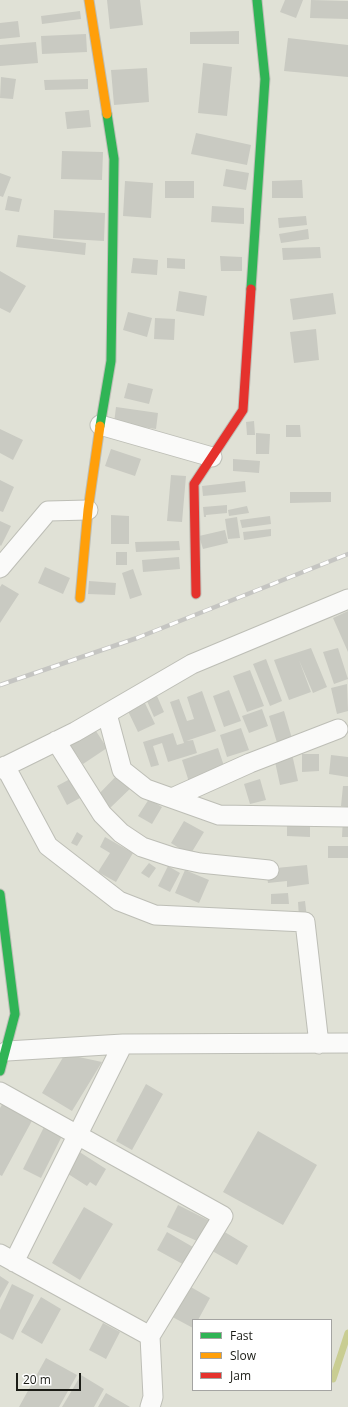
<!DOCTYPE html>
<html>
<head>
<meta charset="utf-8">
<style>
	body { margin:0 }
	#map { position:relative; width:348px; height:1407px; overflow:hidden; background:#e0e1d6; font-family:"Open Sans",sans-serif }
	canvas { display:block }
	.legend { position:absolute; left:192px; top:1319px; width:140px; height:72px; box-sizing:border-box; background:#fff; border:1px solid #a4a4a2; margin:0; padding:5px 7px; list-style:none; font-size:12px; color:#1b1c16 }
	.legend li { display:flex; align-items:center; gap:8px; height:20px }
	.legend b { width:20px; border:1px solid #a4a4a2 }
	.scale { position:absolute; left:16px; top:1373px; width:65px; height:18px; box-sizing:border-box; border:2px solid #1b1c16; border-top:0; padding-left:5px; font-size:12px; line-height:14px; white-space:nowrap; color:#1b1c16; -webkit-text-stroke:3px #fff; paint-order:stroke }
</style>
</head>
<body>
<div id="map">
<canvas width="348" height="1407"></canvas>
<ul class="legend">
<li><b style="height:5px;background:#30b455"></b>Fast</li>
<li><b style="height:5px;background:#ff9f0a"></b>Slow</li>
<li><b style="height:5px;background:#e5322d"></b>Jam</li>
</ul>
<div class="scale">20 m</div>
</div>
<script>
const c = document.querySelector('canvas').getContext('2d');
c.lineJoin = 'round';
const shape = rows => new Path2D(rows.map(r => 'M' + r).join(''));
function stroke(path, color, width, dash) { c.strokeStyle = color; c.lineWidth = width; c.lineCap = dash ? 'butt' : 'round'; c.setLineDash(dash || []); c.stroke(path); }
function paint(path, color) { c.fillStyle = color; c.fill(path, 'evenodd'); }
const stream = shape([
	[333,1379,348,1333]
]);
const building = shape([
	[107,0,140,0,143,25,110,29],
	[285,0,303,0,296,18,280,12],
	[311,0,348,1,348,19,310,18],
	[80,11,81,19,42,24,41,16],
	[18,21,20,37,0,39,0,23],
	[239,31,239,44,190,44,190,32],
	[86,34,87,52,42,54,41,36],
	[288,38,348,45,348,77,284,71],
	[36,42,38,63,0,66,0,45],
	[203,63,232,67,227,116,198,113],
	[147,68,149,102,114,105,111,70],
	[1,77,16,79,13,99,0,98],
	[88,79,88,89,45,90,44,80],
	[89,110,91,127,67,129,65,112],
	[196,133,251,145,247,165,191,154],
	[62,151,103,152,102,180,61,179],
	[226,169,249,173,246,190,223,186],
	[0,173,11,177,3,197,0,196],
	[302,180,303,198,272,198,272,181],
	[125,181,153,183,151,218,123,216],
	[165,181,194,181,194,198,165,198],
	[8,196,22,199,19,212,5,210],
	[212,206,244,208,244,224,211,222],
	[54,210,105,213,104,241,53,238],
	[306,216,307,225,279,228,278,218],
	[308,229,309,239,281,243,279,234],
	[18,235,86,243,85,255,16,247],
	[320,247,321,258,283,260,282,248],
	[220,256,242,257,242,271,221,271],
	[133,258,158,260,157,275,131,273],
	[167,258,185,259,185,269,167,268],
	[0,271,26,286,10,313,0,308],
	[179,291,207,296,204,316,176,311],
	[333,293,336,314,293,320,290,299],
	[128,312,152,318,147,337,123,330],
	[155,318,175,319,174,340,154,339],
	[316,329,319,360,294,363,290,332],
	[128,383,153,389,149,404,124,398],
	[116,407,158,413,156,429,114,423],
	[254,421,255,435,247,435,246,422],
	[286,425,300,425,301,437,286,437],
	[0,429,23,440,13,460,0,453],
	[256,433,270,434,269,454,256,454],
	[111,449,141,459,135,476,105,466],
	[233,459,260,461,259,473,233,471],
	[171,475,186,476,182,522,167,521],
	[0,480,14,487,3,512,0,511],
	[245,481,246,492,203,496,202,486],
	[290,492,331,492,331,502,290,503],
	[227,505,227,513,206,515,206,517,204,517,203,507],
	[247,506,249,513,229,516,228,510],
	[111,515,129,516,129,544,111,544],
	[270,516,271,524,242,528,240,520],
	[237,517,240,538,228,539,225,519],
	[0,521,11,526,1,546,0,545],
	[271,529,271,536,244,540,243,532],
	[225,530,228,543,203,549,199,536],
	[179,541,180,550,136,552,135,542],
	[116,552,127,552,127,565,116,565],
	[179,557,180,569,143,572,142,560],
	[45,567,70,578,63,594,38,583],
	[133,569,142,595,130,599,122,573],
	[89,581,116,583,115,595,88,594],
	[2,584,19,594,0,623,0,587],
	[348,611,348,652,333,618],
	[311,648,327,687,313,693,299,660,311,692,289,700,274,660],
	[338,648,348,679,334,684,323,652],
	[266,659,282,701,270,706,253,664],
	[250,670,264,706,247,712,233,676],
	[347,684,348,711,337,714,331,688],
	[229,690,241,721,224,727,213,696],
	[202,691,216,731,186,741,193,740,197,753,168,762,162,743,153,746,159,765,151,767,143,742,173,733,177,745,184,743,170,702,179,699,187,721,194,719,187,697],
	[157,696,164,712,154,717,147,701],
	[143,699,155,724,138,732,126,707],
	[262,709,268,726,249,733,242,716],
	[284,711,293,742,278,746,269,716],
	[94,728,107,748,83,764,70,745],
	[241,728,249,750,227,757,220,735],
	[218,748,225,769,189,782,182,760],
	[292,754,298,781,280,785,274,757],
	[302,754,319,754,319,771,302,772],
	[331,755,348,757,348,777,329,774],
	[122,770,136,783,109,809,96,797],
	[70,779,80,798,67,805,57,786],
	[260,779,266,800,250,804,244,784],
	[343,786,348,786,348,807,341,806],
	[149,799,162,807,152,824,138,816],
	[343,817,348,817,348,837,342,837],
	[184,821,204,832,190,855,171,843],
	[287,825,310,825,310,837,287,836],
	[77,832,83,836,77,846,71,843],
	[105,837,133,853,116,882,98,872,110,853,100,847],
	[328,846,348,846,348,858,328,858],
	[149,863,156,868,149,878,141,873],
	[307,865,309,884,287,887,287,881,268,883,266,869],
	[168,866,180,873,170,892,158,886],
	[185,870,209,880,199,903,175,893],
	[288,893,289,904,271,904,271,894],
	[305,901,307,918,299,918,298,902],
	[65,1054,102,1062,72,1111,42,1093],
	[146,1084,163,1094,132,1150,116,1141],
	[4,1101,34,1117,2,1176,0,1175,0,1108],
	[46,1123,64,1132,41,1178,23,1169],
	[258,1131,317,1165,283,1225,223,1192],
	[78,1151,106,1169,96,1186,90,1182,87,1186,65,1172],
	[178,1205,210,1221,199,1242,167,1227],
	[84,1207,113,1224,80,1280,52,1263],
	[218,1228,248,1246,237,1265,207,1248],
	[167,1232,198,1250,188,1267,157,1250],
	[0,1276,9,1282,0,1298],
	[182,1282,210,1298,198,1320,193,1320,193,1328,165,1313],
	[12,1284,34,1295,13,1340,0,1333,0,1310],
	[41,1297,61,1309,42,1344,21,1332],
	[103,1323,120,1332,106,1359,89,1350],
	[46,1358,77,1375,59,1407,19,1407],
	[81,1375,104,1389,94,1407,62,1407],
	[106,1393,130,1407,98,1407]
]);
const street = shape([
	[100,425,212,457],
	[0,568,48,511,88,510],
	[107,714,122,770,146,789,219,815,348,817],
	[56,741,102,814,121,833,142,847,172,857,200,863,269,870],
	[5,766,48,846,119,901,155,915,305,922,319,1044],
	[0,769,75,732,192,664,348,599],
	[172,798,250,763,338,729],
	[7,1051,123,1044,348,1043],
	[0,1092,223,1216,150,1336,0,1254],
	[14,1262,123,1044],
	[150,1336,153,1397,150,1407]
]);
const fast = shape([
	[251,289,265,79,257,0],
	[100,426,111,361,114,159,107,114],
	[0,894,15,1014,0,1071]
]);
const slow = shape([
	[89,0,107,114],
	[80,598,88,510,100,426]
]);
const jam = shape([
	[196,594,194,484,243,410,251,289]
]);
const rail = shape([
	[0,685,137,638,348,554]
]);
stroke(stream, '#c9cd92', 7);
paint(building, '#c9cac2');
stroke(street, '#bdbeb6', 21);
stroke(fast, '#bdbeb6', 11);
stroke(slow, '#bdbeb6', 11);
stroke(jam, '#bdbeb6', 11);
stroke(street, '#fafaf9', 19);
stroke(fast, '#30b455', 9);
stroke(slow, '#ff9f0a', 9);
stroke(jam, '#e5322d', 9);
stroke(rail, '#c5c5c2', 4.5);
stroke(rail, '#fff', 3, [9]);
</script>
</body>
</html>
